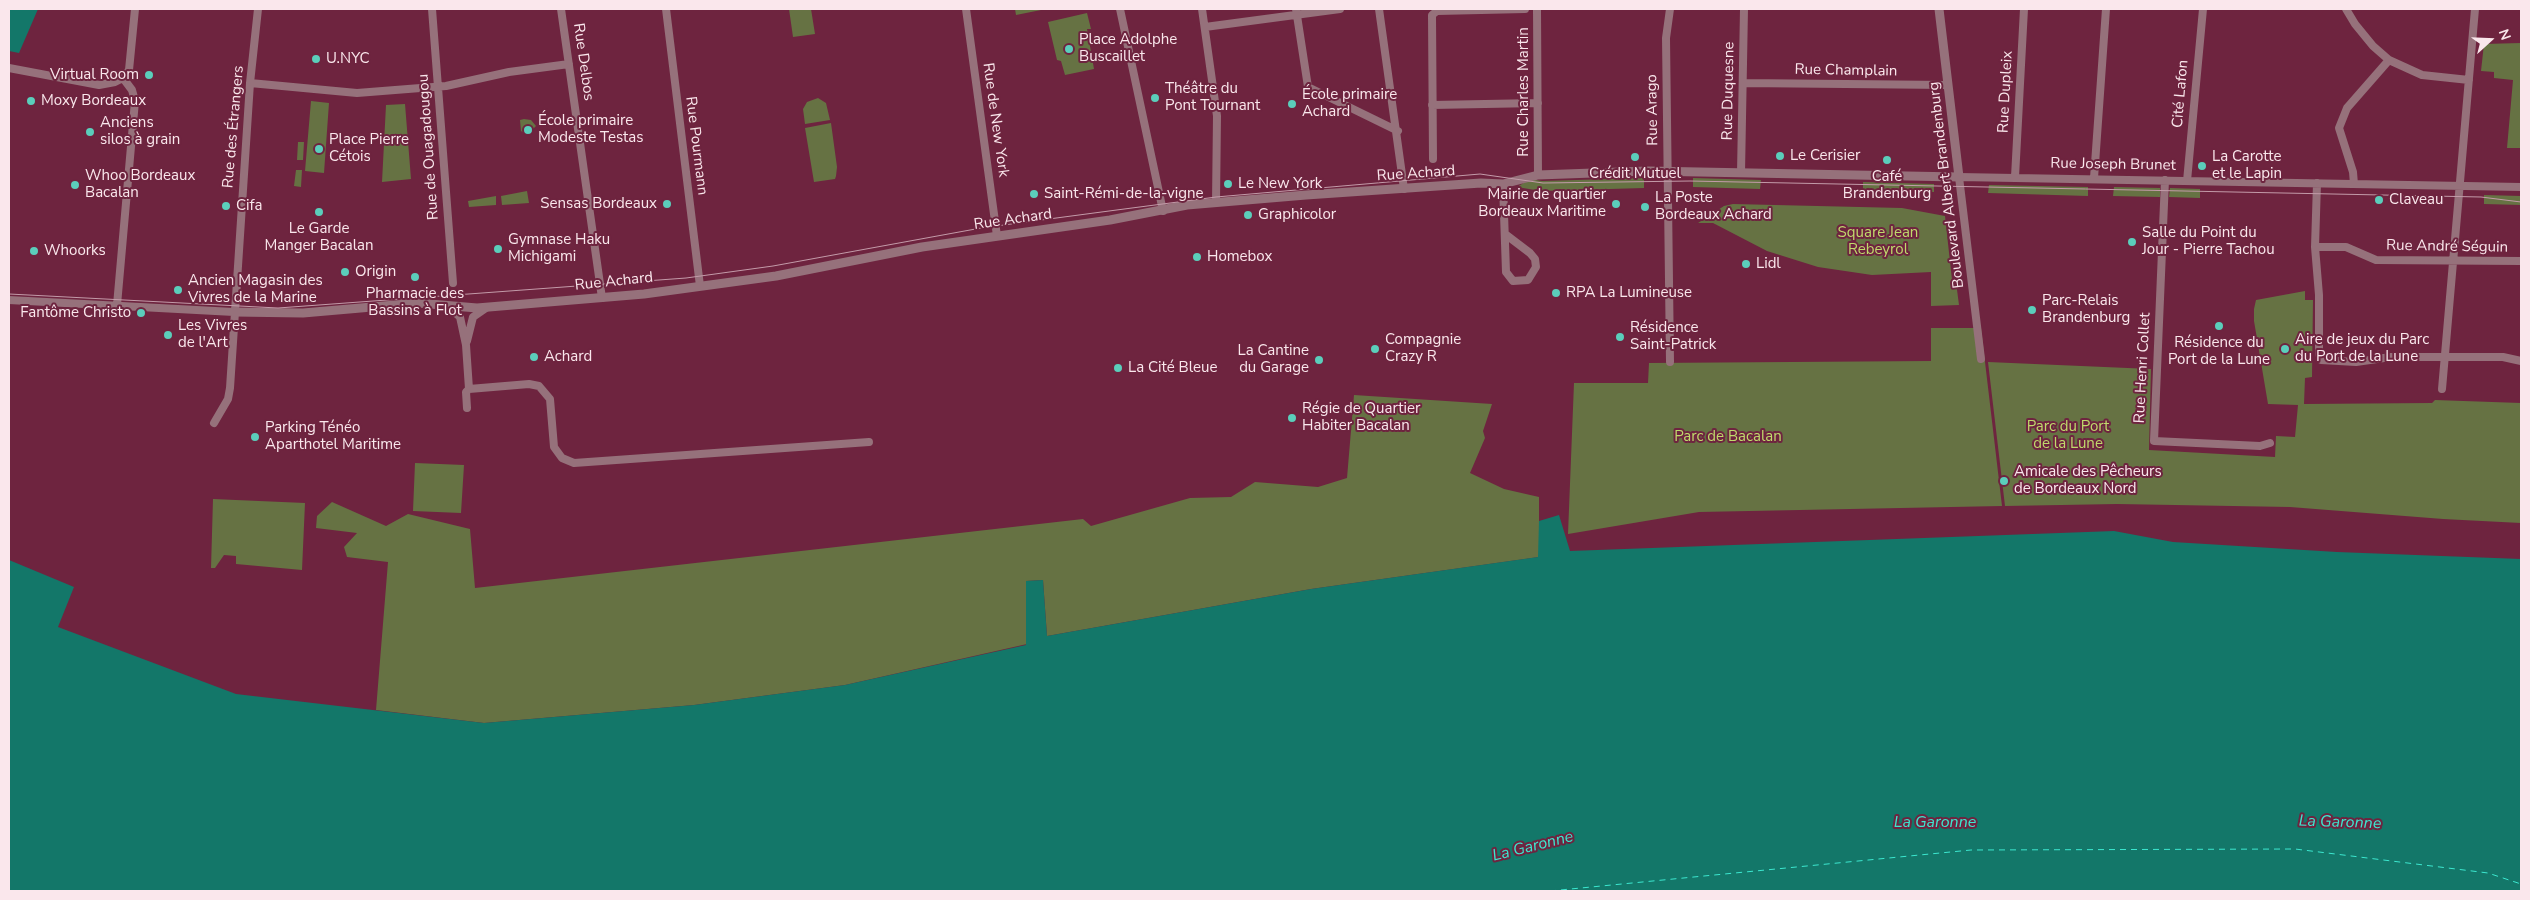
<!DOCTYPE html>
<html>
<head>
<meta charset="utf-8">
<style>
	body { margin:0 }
	#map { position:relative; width:2530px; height:900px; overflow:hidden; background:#6e243f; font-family:"Nunito Sans",sans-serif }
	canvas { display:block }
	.frame { position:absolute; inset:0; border:10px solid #fae7ec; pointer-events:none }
	.north { position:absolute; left:2465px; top:15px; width:50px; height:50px; -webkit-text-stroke:4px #6e243f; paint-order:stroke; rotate:70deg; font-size:14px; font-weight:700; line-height:20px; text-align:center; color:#fae7ec }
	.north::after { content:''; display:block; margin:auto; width:18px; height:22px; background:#fae7ec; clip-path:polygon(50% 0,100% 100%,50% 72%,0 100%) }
</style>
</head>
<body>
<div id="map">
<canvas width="2530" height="900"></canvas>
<div class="frame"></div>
<div class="north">N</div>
</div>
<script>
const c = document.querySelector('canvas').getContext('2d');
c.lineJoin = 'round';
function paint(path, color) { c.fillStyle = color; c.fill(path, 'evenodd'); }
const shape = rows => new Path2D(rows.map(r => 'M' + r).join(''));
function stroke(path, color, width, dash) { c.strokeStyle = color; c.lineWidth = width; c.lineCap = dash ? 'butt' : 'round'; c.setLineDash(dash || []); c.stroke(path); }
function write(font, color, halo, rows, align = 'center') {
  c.font = font + ' "Nunito Sans",sans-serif'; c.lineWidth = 4; c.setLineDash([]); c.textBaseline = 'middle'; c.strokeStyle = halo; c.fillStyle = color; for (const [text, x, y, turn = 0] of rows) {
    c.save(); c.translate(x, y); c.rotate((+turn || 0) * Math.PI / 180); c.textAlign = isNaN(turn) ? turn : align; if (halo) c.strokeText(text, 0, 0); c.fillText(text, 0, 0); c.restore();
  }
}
const green = shape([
	[789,9,811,9,815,34,793,37],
	[1015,9,1046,9,1016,15],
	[1087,13,1091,29,1087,29,1094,69,1065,75,1061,61,1057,60,1048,22],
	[2521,43,2521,148,2507,148,2513,80,2494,78,2494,72,2481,71,2484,44],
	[818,98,826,103,830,120,805,124,803,109,807,102],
	[311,101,329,103,324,173,305,171],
	[405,104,411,179,382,182,386,105],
	[524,119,531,120,536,126,527,135,521,131,520,120],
	[831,123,837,167,836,176,835,179,814,182,805,128],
	[298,142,304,142,303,160,297,160],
	[296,170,302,170,301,187,294,186],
	[1644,178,1644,188,1541,191,1517,187,1530,179,1542,181],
	[1693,178,1761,180,1760,189,1693,187],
	[1863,182,1934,184,1934,192,1863,191],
	[1989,185,2088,187,2088,196,1988,193],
	[2114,187,2160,188,2160,197,2113,196],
	[2170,188,2200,189,2200,198,2169,197],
	[527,191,529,203,502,205,501,196],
	[2484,195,2521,196,2521,205,2484,204],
	[496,196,496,205,469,207,468,201],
	[1733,204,1902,208,1945,216,1952,280,1956,282,1959,305,1931,306,1931,272,1872,275,1818,267,1767,251,1713,223,1698,223,1724,206],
	[2305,291,2305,300,2313,300,2312,377,2305,378,2304,404,2432,403,2435,400,2521,403,2521,523,2443,519,2290,507,2117,504,2005,506,1988,362,2151,369,2149,450,2275,457,2276,436,2295,437,2298,405,2268,404,2254,321,2254,309,2256,300],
	[1931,328,1981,328,2002,506,1699,512,1568,534,1574,383,1648,383,1649,363,1931,361],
	[1354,395,1492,404,1483,431,1485,438,1470,473,1504,489,1539,497,1539,557,1311,589,1047,636,1043,580,1026,581,1027,644,845,685,694,705,484,723,376,710,388,562,347,557,344,547,357,533,316,528,317,516,332,502,386,526,408,514,470,529,475,588,1083,519,1091,526,1190,498,1231,497,1255,482,1318,487,1347,478],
	[415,463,464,465,461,513,413,511],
	[213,499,305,503,302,570,236,564,236,556,224,555,215,568,211,568]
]);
const water = shape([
	[9,9,38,9,19,53,9,51],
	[1559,515,1570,551,2114,531,2173,542,2337,552,2521,559,2521,891,9,891,9,560,74,587,58,627,236,694,484,723,694,705,845,685,1026,645,1026,581,1043,580,1047,636,1311,589,1538,557,1539,521]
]);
const ferry = shape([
	[1550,891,1971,850,2295,849,2488,873,2521,884]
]);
const minor = shape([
	[432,9,453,283],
	[561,9,602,298],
	[666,9,700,286],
	[966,9,997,236],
	[1120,9,1163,211],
	[1202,9,1217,116,1216,202],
	[1296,9,1308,87,1398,131],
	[1379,9,1404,189],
	[1537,9,1538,175],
	[1670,9,1666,38,1670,362],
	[2346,9,2355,24,2373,46,2389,60,2422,75,2469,80],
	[1205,27,1340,9],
	[9,68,99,85,115,82,123,78,129,70,135,9],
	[250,83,357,93,446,86,509,72,569,64],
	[1743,83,1948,85],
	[1432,105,1538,103],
	[1433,159,1432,15,1437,11,1525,9],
	[1741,173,1744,9],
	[2015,177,2024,9],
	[2094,178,2106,9],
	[2165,180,2154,441,2260,446,2270,443],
	[2187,181,2203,9],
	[2317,183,2315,247,2319,295,2319,354,2321,360,2356,362,2391,357,2503,357,2521,361],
	[1503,184,1506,272,1513,281,1528,280,1536,267,1535,259,1530,253,1505,234],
	[2354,184,2353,172,2339,128,2347,108,2389,60],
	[2315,247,2346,247,2376,260,2521,261],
	[9,300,234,312],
	[117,305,135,101,132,90,123,78],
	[450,308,460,317,466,345,469,389,466,392,467,408],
	[467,341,473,317,486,308],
	[1981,359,1959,177,2521,187],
	[469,389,529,384,539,386,550,399,554,447,562,458,574,463,869,442],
	[2442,389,2475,9],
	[214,423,228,399,230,388,250,83,258,9]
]);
const tertiary = shape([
	[234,312,303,313,418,303,477,308,644,294,776,276,922,247,1110,220,1187,205,1306,195,1481,183,1503,184,1538,175,1648,171,1959,177,1939,9]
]);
const tram = shape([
	[9,294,278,308,686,278,773,266,981,228,1109,211,1216,197,1480,174,1543,183,1690,181,2481,197,2521,202]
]);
const markers = [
	[1069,49,5,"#5bcebb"],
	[316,59,5,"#5bcebb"],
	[149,75,5,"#5bcebb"],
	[1155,98,5,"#5bcebb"],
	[31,101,5,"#5bcebb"],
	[1292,104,5,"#5bcebb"],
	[528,130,5,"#5bcebb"],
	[90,132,5,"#5bcebb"],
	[319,149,5,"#5bcebb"],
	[1780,156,5,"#5bcebb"],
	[1635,157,5,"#5bcebb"],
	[1887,160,5,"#5bcebb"],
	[2202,166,5,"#5bcebb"],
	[1228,184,5,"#5bcebb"],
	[75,185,5,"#5bcebb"],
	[1034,194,5,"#5bcebb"],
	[2379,200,5,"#5bcebb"],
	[667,204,5,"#5bcebb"],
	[1616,204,5,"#5bcebb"],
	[226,206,5,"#5bcebb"],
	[1645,207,5,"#5bcebb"],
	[319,212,5,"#5bcebb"],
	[1248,215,5,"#5bcebb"],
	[2132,242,5,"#5bcebb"],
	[498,249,5,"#5bcebb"],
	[34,251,5,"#5bcebb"],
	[1197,257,5,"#5bcebb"],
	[1746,264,5,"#5bcebb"],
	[345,272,5,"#5bcebb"],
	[415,277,5,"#5bcebb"],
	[178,290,5,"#5bcebb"],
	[1556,293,5,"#5bcebb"],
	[2032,310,5,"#5bcebb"],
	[141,313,5,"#5bcebb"],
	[2219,326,5,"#5bcebb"],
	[168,335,5,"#5bcebb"],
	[1620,337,5,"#5bcebb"],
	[1375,349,5,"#5bcebb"],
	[2285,349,5,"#5bcebb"],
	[534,357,5,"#5bcebb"],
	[1319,360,5,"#5bcebb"],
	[1118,368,5,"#5bcebb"],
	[1292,418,5,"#5bcebb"],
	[255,437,5,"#5bcebb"],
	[2004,481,5,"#5bcebb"]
];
const poiNames = [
	["Place Adolphe",1079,40],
	["Buscaillet",1079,57],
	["U.NYC",326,59],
	["Virtual Room",139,75,"right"],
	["Théâtre du",1165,89],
	["Pont Tournant",1165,106],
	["École primaire",1302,95],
	["Achard",1302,112],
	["Moxy Bordeaux",41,101],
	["École primaire",538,121],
	["Modeste Testas",538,138],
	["Anciens",100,123],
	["silos à grain",100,140],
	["Place Pierre",329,140],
	["Cétois",329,157],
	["Le Cerisier",1790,156],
	["La Carotte",2212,157],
	["et le Lapin",2212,174],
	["Crédit Mutuel",1635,174,"center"],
	["Whoo Bordeaux",85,176],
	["Bacalan",85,193],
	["Café",1887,177,"center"],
	["Brandenburg",1887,194,"center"],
	["Le New York",1238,184],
	["Saint-Rémi-de-la-vigne",1044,194],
	["Mairie de quartier",1606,195,"right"],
	["Bordeaux Maritime",1606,212,"right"],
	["La Poste",1655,198],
	["Bordeaux Achard",1655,215],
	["Claveau",2389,200],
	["Sensas Bordeaux",657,204,"right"],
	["Cifa",236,206],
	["Graphicolor",1258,215],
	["Le Garde",319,229,"center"],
	["Manger Bacalan",319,246,"center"],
	["Salle du Point du",2142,233],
	["Jour - Pierre Tachou",2142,250],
	["Gymnase Haku",508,240],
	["Michigami",508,257],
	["Whoorks",44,251],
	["Homebox",1207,257],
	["Lidl",1756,264],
	["Origin",355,272],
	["Ancien Magasin des",188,281],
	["Vivres de la Marine",188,298],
	["RPA La Lumineuse",1566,293],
	["Pharmacie des",415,294,"center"],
	["Bassins à Flot",415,311,"center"],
	["Parc-Relais",2042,301],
	["Brandenburg",2042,318],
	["Fantôme Christo",131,313,"right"],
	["Les Vivres",178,326],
	["de l'Art",178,343],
	["Résidence",1630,328],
	["Saint-Patrick",1630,345],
	["Compagnie",1385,340],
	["Crazy R",1385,357],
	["Aire de jeux du Parc",2295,340],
	["du Port de la Lune",2295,357],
	["Résidence du",2219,343,"center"],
	["Port de la Lune",2219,360,"center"],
	["La Cantine",1309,351,"right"],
	["du Garage",1309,368,"right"],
	["Achard",544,357],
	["La Cité Bleue",1128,368],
	["Régie de Quartier",1302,409],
	["Habiter Bacalan",1302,426],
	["Parking Ténéo",265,428],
	["Aparthotel Maritime",265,445],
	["Amicale des Pêcheurs",2014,472],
	["de Bordeaux Nord",2014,489]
];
const streetNames = [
	["Rue Delbos",583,62,82],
	["Rue Champlain",1846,71,1],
	["Rue Duquesne",1729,91,-89],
	["Rue Charles Martin",1524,92,-90],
	["Rue Dupleix",2006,92,-87],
	["Cité Lafon",2181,94,-85],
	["Rue Arago",1653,110,-91],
	["Rue de New York",995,120,82],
	["Rue des Étrangers",234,127,-85],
	["Rue Pourmann",696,146,83],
	["Rue de Ouagadougou",429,147,-94],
	["Rue Joseph Brunet",2113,165,1],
	["Rue Achard",1416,174,-4],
	["Boulevard Albert Brandenburg",1947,185,-97],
	["Rue Achard",1013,220,-8],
	["Rue André Séguin",2447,247,1],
	["Rue Achard",614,282,-6],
	["Rue Henri Collet",2143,368,-87]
];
const parkNames = [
	["Square Jean",1878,233],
	["Rebeyrol",1878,250],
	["Parc du Port",2068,427],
	["de la Lune",2068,444],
	["Parc de Bacalan",1728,437]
];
const waterNames = [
	["La Garonne",1935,823],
	["La Garonne",2340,823,2],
	["La Garonne",1533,847,-14]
];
paint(green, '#667243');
paint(water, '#137769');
stroke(ferry, '#3ce8d0', 1, [6, 5]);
stroke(minor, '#96717b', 8);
stroke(tertiary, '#96717b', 9);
stroke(tram, '#c39ba9', 1);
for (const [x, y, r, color] of markers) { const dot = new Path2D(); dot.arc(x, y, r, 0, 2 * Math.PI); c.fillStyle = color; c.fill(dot); stroke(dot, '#6e243f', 2); }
write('15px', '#fae7ec', '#6e243f', poiNames, 'left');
write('15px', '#fae7ec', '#6e243f', streetNames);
write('15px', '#bfda6c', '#6e243f', parkNames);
write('italic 16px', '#3ce8d0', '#6e243f', waterNames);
</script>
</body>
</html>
